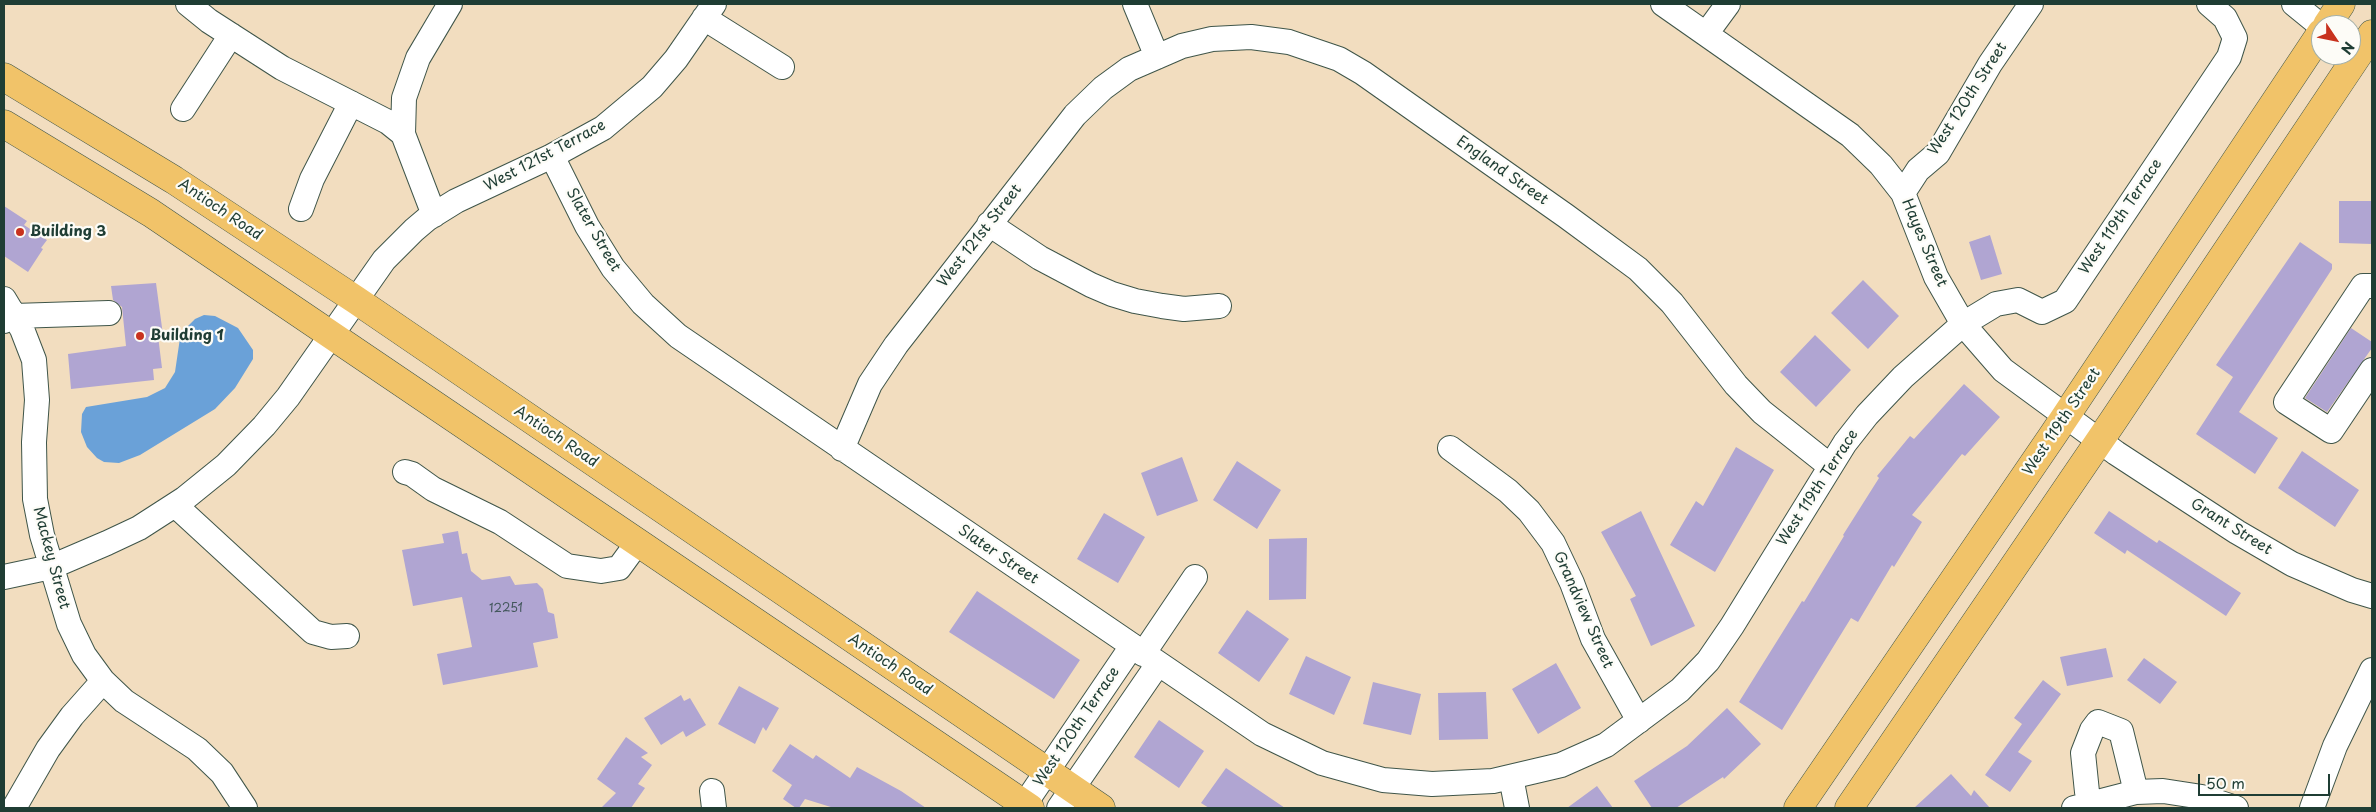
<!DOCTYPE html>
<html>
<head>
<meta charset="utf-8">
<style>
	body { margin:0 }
	#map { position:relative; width:2376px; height:812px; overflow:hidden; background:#f2ddbf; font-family:"Playpen Sans",sans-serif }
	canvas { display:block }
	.frame { position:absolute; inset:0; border:5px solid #1f3d34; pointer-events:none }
	.north { position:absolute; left:2311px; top:15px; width:50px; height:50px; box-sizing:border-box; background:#fdfcf7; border:1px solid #a4b0a9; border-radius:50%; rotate:124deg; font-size:14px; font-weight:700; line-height:20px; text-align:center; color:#1f3d34 }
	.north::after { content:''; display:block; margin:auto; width:18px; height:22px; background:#c8321e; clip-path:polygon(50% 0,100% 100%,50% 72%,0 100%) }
	.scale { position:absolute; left:2198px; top:774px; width:132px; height:22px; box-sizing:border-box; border:2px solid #1f3d34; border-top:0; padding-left:6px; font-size:15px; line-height:18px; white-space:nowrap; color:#1f3d34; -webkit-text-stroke:4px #fdfcf7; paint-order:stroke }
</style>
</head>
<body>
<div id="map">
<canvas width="2376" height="812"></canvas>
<div class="frame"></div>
<div class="north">N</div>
<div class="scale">50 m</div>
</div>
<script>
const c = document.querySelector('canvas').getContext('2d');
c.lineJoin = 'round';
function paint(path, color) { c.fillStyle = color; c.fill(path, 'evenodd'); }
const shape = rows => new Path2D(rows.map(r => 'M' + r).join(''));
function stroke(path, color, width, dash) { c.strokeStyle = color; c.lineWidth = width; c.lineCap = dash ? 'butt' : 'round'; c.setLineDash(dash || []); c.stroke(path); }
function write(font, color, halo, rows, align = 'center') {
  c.font = font + ' "Playpen Sans",sans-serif'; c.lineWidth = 4.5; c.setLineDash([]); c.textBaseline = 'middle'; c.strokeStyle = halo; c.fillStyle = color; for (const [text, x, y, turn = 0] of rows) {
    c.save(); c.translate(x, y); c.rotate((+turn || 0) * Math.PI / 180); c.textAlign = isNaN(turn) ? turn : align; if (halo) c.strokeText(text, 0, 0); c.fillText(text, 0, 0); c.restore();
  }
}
const water = shape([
	[204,315,215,316,238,328,253,350,253,359,235,388,215,409,140,455,119,463,104,462,97,458,87,447,81,432,82,414,86,407,147,397,165,388,175,372,180,338,186,328,195,319]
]);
const building = shape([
	[2339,201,2372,201,2372,244,2339,243],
	[4,206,27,221,24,225,47,240,41,248,43,249,28,272,4,256],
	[1990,235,2002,274,1981,280,1969,242],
	[2300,242,2332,264,2332,269,2239,412,2278,438,2255,474,2196,434,2233,377,2216,365],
	[1863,280,1899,316,1868,349,1831,313],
	[156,283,163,335,158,336,162,368,153,369,154,380,71,389,68,354,126,346,122,307,113,300,111,286],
	[2351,328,2372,342,2372,348,2327,412,2305,398],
	[1815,335,1851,370,1816,407,1780,372],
	[1964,384,2000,417,1965,456,1962,454,1912,515,1922,522,1894,567,1892,565,1858,622,1851,618,1782,730,1739,702,1802,601,1804,602,1844,536,1843,535,1879,478,1877,476,1910,436,1914,439],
	[1736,447,1774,470,1715,572,1670,545,1696,501,1703,506],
	[2302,451,2359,490,2335,527,2278,488],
	[1182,457,1198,501,1157,516,1141,473],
	[1237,461,1281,490,1257,529,1213,500],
	[1641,511,1695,626,1651,646,1630,599,1636,596,1601,532],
	[2109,511,2157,543,2159,540,2241,593,2226,616,2127,550,2125,554,2094,533],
	[1104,513,1145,537,1118,583,1077,559],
	[458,531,462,554,467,553,471,571,482,580,510,576,515,585,537,583,543,589,548,612,554,614,558,638,533,643,538,667,443,685,437,654,472,647,462,597,413,606,402,550,444,543,442,534],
	[1307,538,1306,599,1269,600,1269,539],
	[977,591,1080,660,1054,699,949,632],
	[1247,610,1289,639,1259,682,1218,653],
	[2106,648,2113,677,2067,686,2060,657],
	[1306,656,1351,677,1334,715,1289,694],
	[2144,658,2177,682,2160,704,2127,680],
	[1556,663,1581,708,1538,734,1512,689],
	[2043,680,2061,694,2018,752,2032,761,2010,792,1985,775,2022,724,2014,718],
	[1373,682,1421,694,1411,735,1363,724],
	[739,686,779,708,766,731,763,727,755,744,718,724],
	[1486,692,1488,739,1439,740,1438,693],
	[681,695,684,701,690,698,706,725,686,737,683,731,661,745,644,718],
	[1727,708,1761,744,1724,779,1723,777,1676,808,1652,808,1634,781,1687,746],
	[1159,720,1204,751,1179,788,1134,757],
	[626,737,648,753,641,757,652,765,638,784,645,788,631,808,601,808,616,793,597,779],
	[790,744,813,759,816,755,850,778,857,767,901,791,926,808,834,808,805,799,799,808,796,808,783,799,792,785,772,771],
	[1226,768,1285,808,1209,808,1201,803],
	[1951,774,1971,796,1974,790,1990,808,1914,808],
	[1597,786,1613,808,1567,808]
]);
const minor = shape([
	[188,4,209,21,282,68,388,122,403,134],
	[1135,4,1157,57],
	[1663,4,1850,135,1881,165,1903,193,1936,277,1963,324,2003,370,2116,453,2237,532,2292,564,2352,590,2372,596],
	[2294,4,2321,26],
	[704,18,782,67],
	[1706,34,1728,4],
	[183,109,231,35],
	[552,156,587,226,613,268,643,304,678,336,1262,734,1322,763,1383,780,1432,784,1493,781,1561,765,1606,745,1680,690,1708,661,1732,626,1845,443,1867,415,1903,377,1963,324,1996,304,2018,300,2042,312,2065,301,2229,57,2235,38,2225,18,2209,4],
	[1903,193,1918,170,1938,153,1990,64,2031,4],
	[301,209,312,179,351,103],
	[434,215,403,134,404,98,418,58,450,4],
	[989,224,1040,258,1091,285,1112,294,1135,301,1162,306,1184,309,1219,306],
	[2372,286,2363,286,2286,402,2331,431,2372,370],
	[4,299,22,329,34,360,37,400,34,442,35,499,42,535,69,624,84,655,103,681,124,701,197,749,222,773,245,808],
	[4,321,14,316,109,313],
	[1450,448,1508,491,1529,511,1553,543,1572,583,1593,639,1639,721],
	[842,449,870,384,896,345,1075,115,1103,88,1129,69,1182,46,1212,39,1251,37,1289,42,1339,59,1363,73,1566,216,1638,269,1672,303,1736,385,1762,412,1830,466],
	[405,472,412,474,433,489,500,522,567,566,601,571,619,568,638,542],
	[175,505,313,632,331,637,347,636],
	[4,577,51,567,107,543,139,528,184,499,226,465,264,426,288,397,384,260,414,230,427,219,456,201,552,156,603,128,652,87,676,59,714,4],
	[1143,654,1195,577],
	[1511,777,1517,808],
	[712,791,714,808],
	[2092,803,2087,792,2083,753,2092,730,2098,722,2121,731,2136,792],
	[14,808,48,749,72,716,103,681],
	[1022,808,1132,646],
	[1059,808,1158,664],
	[2074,808,2136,792,2163,791,2202,797,2236,808],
	[2312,808,2335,746,2372,670]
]);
const major = shape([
	[2327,25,2341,4],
	[4,77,174,180,356,300,1101,808],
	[4,124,151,213,1030,808],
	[1798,808,2053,435,2321,33],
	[1849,808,2113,421,2372,34]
]);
const markers = [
	[20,232,5,"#c8321e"],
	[140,336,5,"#c8321e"]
];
const numberNames = [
	["12251",506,609]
];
const streetNames = [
	["West 120th Street",1968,99,-57],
	["West 121st Terrace",545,156,-28],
	["England Street",1502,171,35],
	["Antioch Road",220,210,34],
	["West 119th Terrace",2121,217,-56],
	["Slater Street",593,230,60],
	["West 121st Street",980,236,-52],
	["Hayes Street",1924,243,67],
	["West 119th Street",2062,422,-56],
	["Antioch Road",556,437,34],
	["West 119th Terrace",1818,488,-57],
	["Grant Street",2231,527,32],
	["Slater Street",998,555,34],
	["Mackey Street",51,558,75],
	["Grandview Street",1583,610,66],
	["Antioch Road",890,665,34],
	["West 120th Terrace",1077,727,-56]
];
const poiNames = [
	["Building 3",30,232],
	["Building 1",150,336]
];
paint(water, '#6aa1d8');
paint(building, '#b0a5d2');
stroke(minor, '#3f5549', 26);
stroke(major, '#3f5549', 29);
stroke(minor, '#fff', 24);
stroke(major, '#f1c369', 28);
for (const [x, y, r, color] of markers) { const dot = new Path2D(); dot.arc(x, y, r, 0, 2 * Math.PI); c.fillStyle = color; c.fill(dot); stroke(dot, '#fdfcf7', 2); }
write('12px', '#43575c', null, numberNames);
write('15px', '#1f3d34', '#fdfcf7', streetNames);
write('bold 15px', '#1f3d34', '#fdfcf7', poiNames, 'left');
</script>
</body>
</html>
